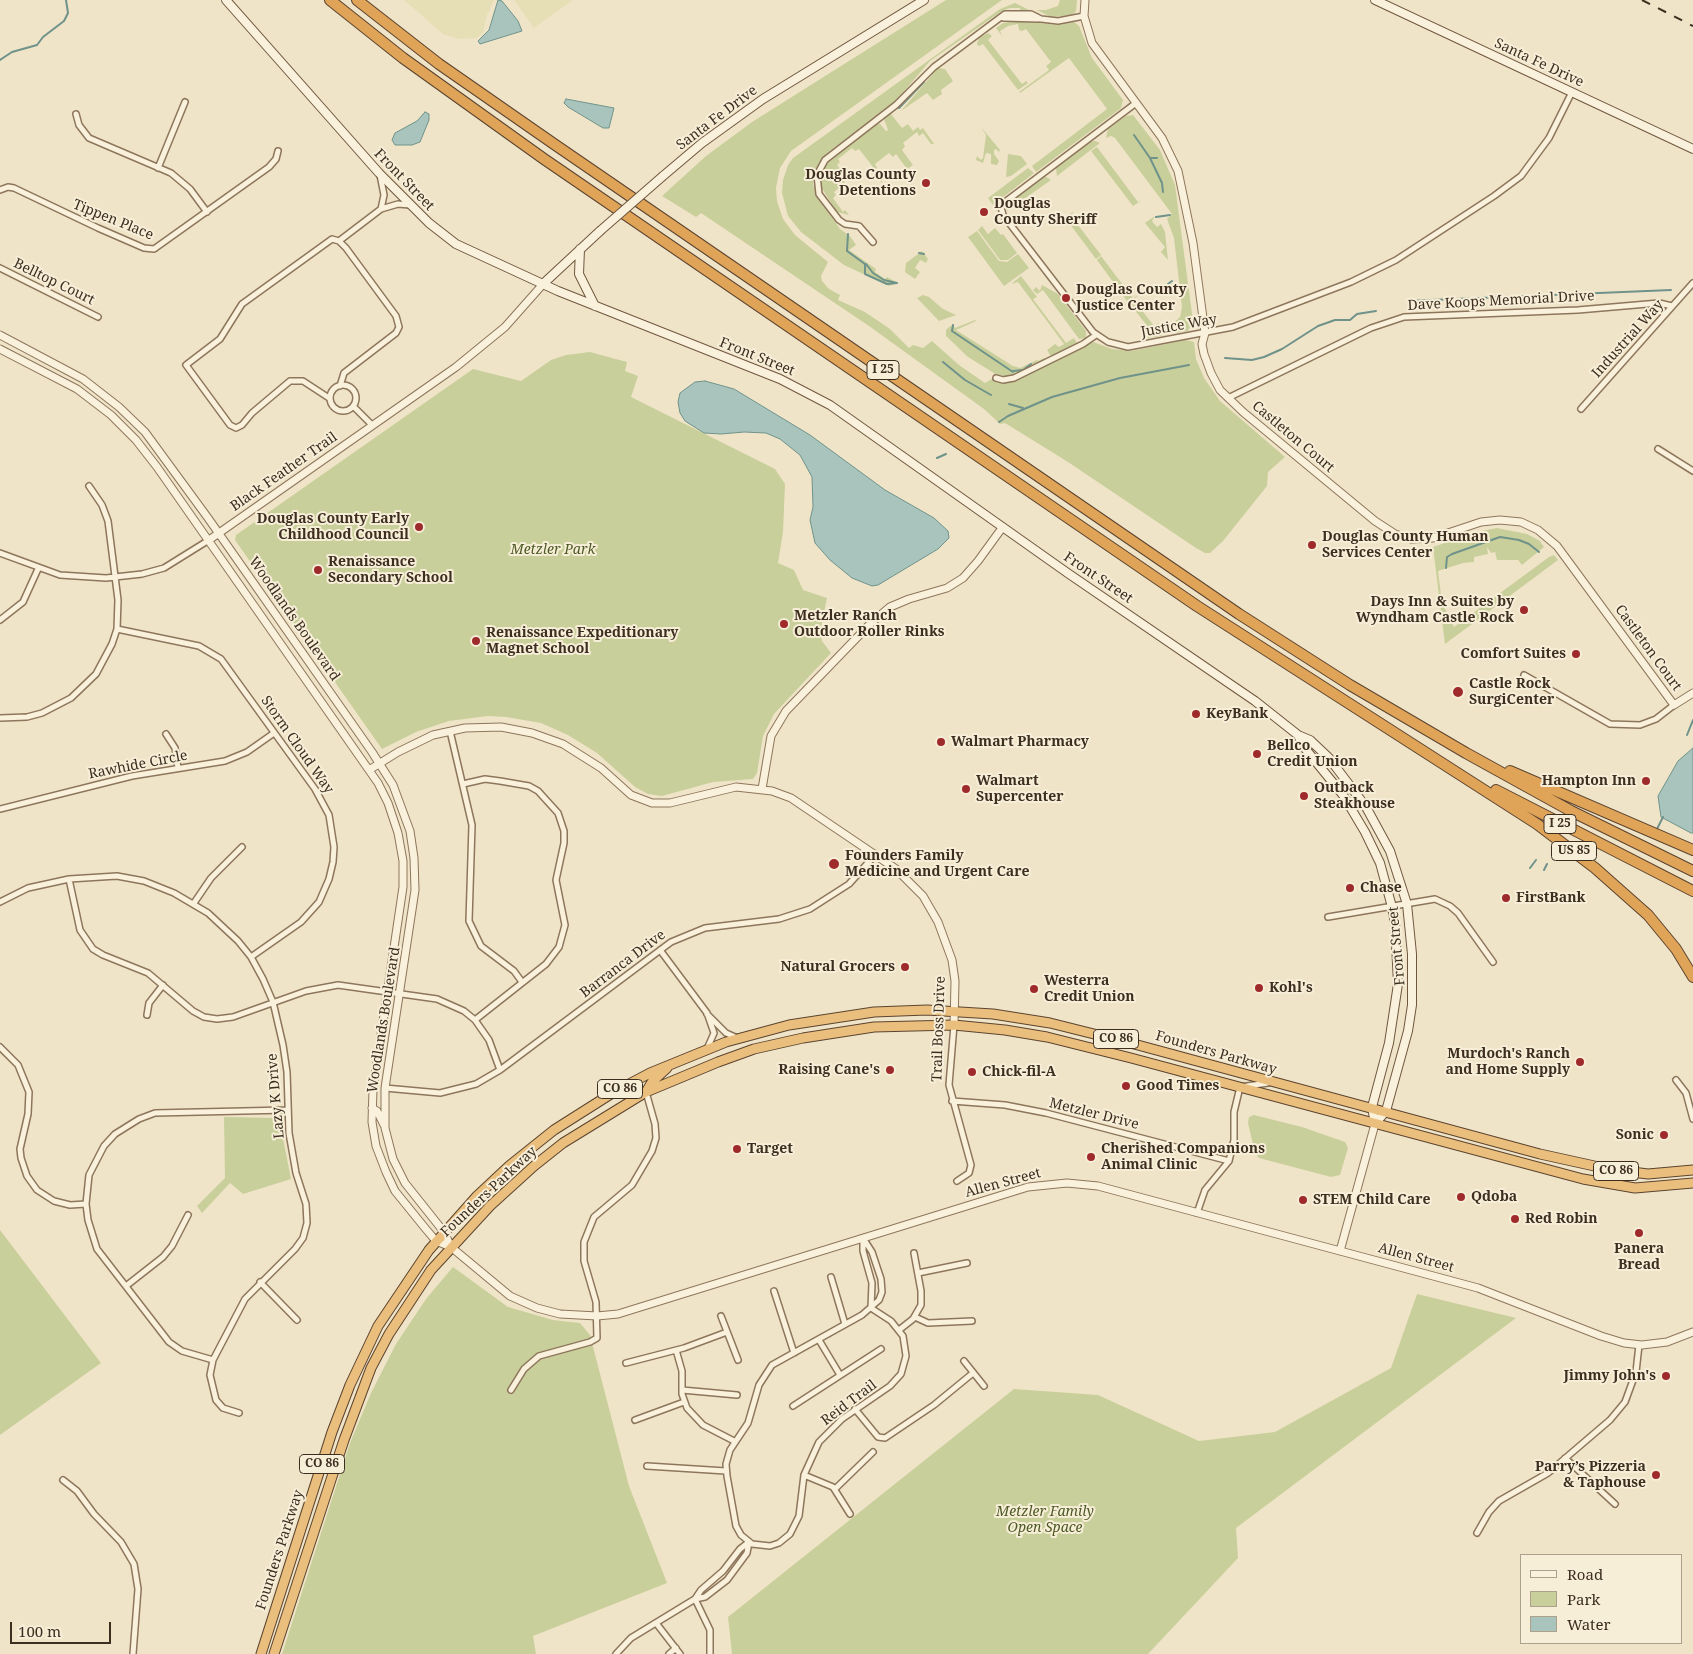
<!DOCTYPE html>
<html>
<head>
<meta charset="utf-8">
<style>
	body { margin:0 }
	#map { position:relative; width:1693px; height:1654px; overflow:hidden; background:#f0e4c8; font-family:"Noto Serif",serif }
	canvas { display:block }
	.legend { position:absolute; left:1520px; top:1554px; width:162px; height:90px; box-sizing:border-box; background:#f7eed8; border:1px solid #ada18e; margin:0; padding:6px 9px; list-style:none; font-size:15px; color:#3d2e20 }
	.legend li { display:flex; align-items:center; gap:10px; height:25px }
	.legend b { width:25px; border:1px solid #ada18e }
	.scale { position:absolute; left:10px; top:1622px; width:101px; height:22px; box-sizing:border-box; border:2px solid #3d2e20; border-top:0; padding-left:6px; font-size:15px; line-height:18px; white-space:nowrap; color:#3d2e20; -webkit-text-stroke:4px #f7eed8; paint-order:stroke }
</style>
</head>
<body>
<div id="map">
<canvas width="1693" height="1654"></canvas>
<ul class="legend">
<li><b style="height:6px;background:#faf1dc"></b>Road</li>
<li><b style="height:14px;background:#c9cf9b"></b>Park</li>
<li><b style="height:14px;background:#a9c4bc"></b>Water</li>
</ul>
<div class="scale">100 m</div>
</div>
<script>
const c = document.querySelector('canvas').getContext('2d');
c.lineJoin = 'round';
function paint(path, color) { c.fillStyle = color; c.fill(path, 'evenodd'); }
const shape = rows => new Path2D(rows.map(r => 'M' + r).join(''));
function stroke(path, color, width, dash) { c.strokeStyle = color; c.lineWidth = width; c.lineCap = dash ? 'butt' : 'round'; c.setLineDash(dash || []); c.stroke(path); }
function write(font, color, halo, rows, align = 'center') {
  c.font = font + ' "Noto Serif",serif'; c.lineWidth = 4; c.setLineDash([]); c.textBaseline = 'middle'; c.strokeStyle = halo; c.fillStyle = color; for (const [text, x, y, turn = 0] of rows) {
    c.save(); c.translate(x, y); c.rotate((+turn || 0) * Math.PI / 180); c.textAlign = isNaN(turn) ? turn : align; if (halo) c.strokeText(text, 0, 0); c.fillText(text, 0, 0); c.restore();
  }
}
const farmland = shape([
	[404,0,494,0,487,15,483,33,476,38,459,39,443,34],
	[514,0,573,0,534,28]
]);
const green = shape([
	[946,0,1002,0,791,151,780,168,776,188,777,201,783,219,795,235,828,262,821,276,822,281,829,289,840,295,838,300,865,312,890,329,909,348,913,345,923,348,932,341,959,365,985,383,992,379,1000,383,1012,381,1093,342,1112,349,1131,351,1186,340,1194,342,1196,359,1204,378,1220,401,1285,457,1268,472,1267,486,1223,541,1210,553,1205,553,1196,548,1068,462,1005,423,1000,424,984,409,869,326,701,213,696,217,662,196,706,156,752,122],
	[1060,0,1077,0,1076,11,1073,15,1051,17,1037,10,1046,10,1058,6],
	[1015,3,1029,10,1020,12,1020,8,1010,8,1002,11,930,61,894,103,827,153,815,170,813,184,817,197,840,229,850,236,856,245,849,250,876,269,875,272,885,279,887,277,898,283,889,286,844,265,801,232,788,216,782,193,783,180,788,165,793,158,1000,9],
	[1020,21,1058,25,1074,22,1079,26,1092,58,1123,100,1121,108,1036,172,1032,166,1107,109,1069,58,1020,93,1019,92,1049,70,1046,66,1051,62,1026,29,1022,31,1019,30,1018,24,1008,26,1000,31,1002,36,996,28,1003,23],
	[988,33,992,36,988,40,1022,84,1026,81,1028,83,1018,90,983,44,979,46,977,44,979,38],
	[938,68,945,69,953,81,941,90,942,94,933,100,927,93,901,111],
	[891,114,902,128,908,124,913,131,918,127,920,130,923,128,934,144,931,144,923,133,919,136,917,132,903,143,905,146,902,150,913,165,907,169,896,154,893,157,889,153,875,164,877,168,874,170,882,180,882,183,870,170,873,167,859,149,855,151,852,148,838,159,840,162,837,165,845,175,844,184,834,192,836,195,833,198,843,212,845,210,849,215,837,212,821,187,820,177,824,166,877,124,880,124,886,131,888,130,884,119],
	[1133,115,1160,150,1175,185,1193,321,1188,331,1176,333,1170,326,1180,317,1182,307,1174,238,1167,219,1172,214,1115,138,1111,136,1106,138,1108,129,1126,116],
	[981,127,1000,150,999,152,996,149,994,150,994,154,999,161,997,165,991,164,991,154,986,153,983,163,976,160,977,156,981,160,983,158,986,135],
	[1095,141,1100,143,1057,176,1056,168,1090,142],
	[1097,147,1138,202,1142,200,1133,206,1091,151],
	[1008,154,1021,156,1027,164,1011,176,1006,177],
	[1028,168,1034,173,993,205,988,198],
	[1045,176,1051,180,1007,211,1006,205],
	[1074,211,1071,216,1101,255,1096,259,1066,219,1060,221],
	[1155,216,1152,221,1157,227,1161,224,1165,232,1168,260,1161,252,1165,247,1145,223],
	[982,226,988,234,995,228,1001,235,1003,234,1017,253,1008,260,1000,260,978,230],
	[977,231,999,261,1007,262,1018,254,1029,268,1004,286,968,237],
	[922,251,928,259,926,263,920,260,915,268,920,272,915,279,905,272,906,263],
	[1101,256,1132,297,1137,294,1127,301,1097,260],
	[1021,276,1037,297,1033,299,1066,343,1074,338,1077,343,1054,356,1050,355,1047,350,1055,344,1059,347,1064,344,1018,282,1011,284],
	[1042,285,1058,294,1086,331,1086,338,1079,339,1043,290,1037,294,1033,290,1036,287,1040,291],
	[923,295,929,297,943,309,956,315,939,321,917,298],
	[1138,295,1134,300,1154,326,1158,323,1163,329,1161,336,1148,338,1145,332,1149,328,1129,303,1124,305],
	[975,320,976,321,956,330,1013,366,1020,368,1037,360,1038,361,1044,358,1046,360,1034,366,1033,364,1031,367,1010,377,997,375,968,357,946,336,946,330,949,327,953,325,955,328],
	[590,352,627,362,625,371,638,376,631,397,775,469,785,484,783,532,778,563,794,570,803,590,827,598,820,632,822,641,831,653,774,714,763,736,757,773,753,779,713,782,662,796,648,794,635,787,597,753,568,735,541,723,506,717,488,716,449,721,416,732,382,749,235,540,236,535,473,369,521,381,551,360,566,355],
	[1497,528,1527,534,1540,541,1544,547,1522,565,1518,560,1497,560,1495,552,1491,553,1487,547,1488,554,1474,557,1474,562,1463,563,1438,571,1442,603,1454,627,1549,557,1554,555,1558,560,1445,644,1433,547,1477,532],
	[1254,1115,1302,1127,1345,1142,1348,1148,1340,1175,1331,1177,1259,1158,1255,1153,1248,1123,1249,1117],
	[224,1117,279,1118,291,1179,243,1194,230,1183,202,1213,197,1206,225,1178],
	[0,1230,101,1363,0,1435],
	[453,1267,508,1307,553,1320,580,1323,590,1335,629,1486,667,1583,533,1636,536,1654,282,1654,350,1443,371,1393,396,1344,426,1299],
	[1417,1294,1516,1318,1236,1528,1238,1558,1148,1654,732,1654,728,1617,1014,1389,1098,1395,1199,1441,1275,1432,1391,1368]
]);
const water = shape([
	[498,0,502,1,518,21,522,31,480,44,478,41,489,30,498,0],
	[566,99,614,108,609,128,603,128,568,107,564,103,566,99],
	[425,112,429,114,429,120,420,142,412,145,395,145,392,140,395,133,417,121,425,112],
	[705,381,734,389,810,435,885,490,934,518,948,531,949,538,938,549,878,585,872,586,852,578,830,560,815,543,810,520,813,507,812,477,800,455,780,439,766,433,744,432,721,434,704,433,685,421,680,413,678,402,680,393,695,382,705,381],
	[1693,748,1693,833,1691,833,1661,817,1658,796,1678,761,1693,748]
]);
const stream = shape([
	[0,60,12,52,37,45,43,37,64,21,68,13,66,0],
	[899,108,924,82],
	[1134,135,1150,158,1157,158],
	[1150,158,1162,183,1163,192],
	[1156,217,1170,215],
	[848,234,847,251,865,264,865,274,887,284,897,283],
	[919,253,924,254],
	[866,264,873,273,884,280,897,283],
	[1168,284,1172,281],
	[1407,301,1671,290],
	[953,325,952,331,1013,372],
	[1225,358,1252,360,1264,357,1282,349,1318,326,1335,320,1350,320,1357,314,1376,311],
	[943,362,965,380,991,395],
	[1013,371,1023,370,1031,364],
	[1009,404,1023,408],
	[999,422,1008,416,1052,397,1120,378,1189,365],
	[937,458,946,454],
	[1446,568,1447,557,1452,554,1500,537,1519,540,1529,544,1539,552],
	[1687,735,1693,720],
	[1656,831,1663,817],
	[1530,868,1536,860],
	[1544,870,1547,864]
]);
const minor = shape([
	[1003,18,1039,19],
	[1136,103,1005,202,1001,207,1003,215,1093,332,1108,342,1128,347,1233,327,1351,282,1396,260,1494,196,1521,176,1549,138,1572,92],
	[76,114,79,125,89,138,171,173,190,189,207,212],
	[158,168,185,102],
	[380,175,384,195,381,209],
	[0,190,8,187,14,188,98,228,144,248,154,249,269,167,276,159,278,151],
	[339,241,381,209,398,204,410,205],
	[873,242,859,226,845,224,839,220,819,194,817,175,825,160,896,105,934,67,1005,14,1031,14,1041,19,1058,21,1084,16],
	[0,268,98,317],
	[996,378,1003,380,1014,378,1083,344,1096,335],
	'330 398a13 13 0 1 1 26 0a13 13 0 1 1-26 0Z',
	[329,398,303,381,290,381,252,413,242,425,236,428,230,425,186,365,220,339,242,304,332,239,339,241,346,248,396,316,399,327,396,333,344,373,340,386],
	[1228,398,1371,328,1404,317,1578,310,1659,303,1672,306],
	[353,406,372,425],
	[1581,409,1693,283],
	[1658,449,1693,471],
	[0,553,60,575,106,578,142,574,164,568,209,540],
	[0,620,23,602,38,569],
	[117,629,199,646,221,659,315,789,329,815,334,847,333,862,329,879,319,902,301,922,251,957],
	[1524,675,1610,724,1640,725,1656,719,1674,705],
	[0,718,27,717,42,713,71,698,96,674,112,644,117,629,118,600,108,521,102,505,89,486],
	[450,731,472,825,469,921,481,946,514,971,522,982],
	[166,734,175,748,178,768],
	[463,784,485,779,500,781,529,786,538,791,558,813,564,831,564,843,556,880,565,925,559,947,546,964,475,1020],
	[0,809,132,776,225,761,247,752,274,733],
	[69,879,80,930,93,949,103,955,148,973,193,1011,204,1017,217,1019,233,1017,306,991,338,985,437,999,464,1011,475,1020,489,1040,500,1070],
	[0,902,28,888,69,879,117,876,144,881,174,893,208,913,238,941,251,957,263,979,273,1002,283,1045,287,1072,289,1133,296,1173,306,1204,307,1223,303,1238,295,1249,245,1299,213,1360,210,1375,216,1400,223,1408,239,1413],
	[194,903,211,878,242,847],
	[1328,917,1435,899,1450,906,1458,913,1493,962],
	[660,950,707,1013,714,1033,707,1049],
	[707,1014,726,1033,737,1038],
	[147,1015,149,1003,163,985],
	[954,1025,949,1085,971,1165,969,1173,957,1181],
	[0,1047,18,1065,29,1092,28,1114,20,1149,21,1158,27,1176,37,1190,54,1201,70,1205,86,1204],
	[1676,1080,1686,1093,1693,1119],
	[385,1088,440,1093,476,1084,500,1070,671,942,705,928,779,919,810,909,849,884,876,854],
	[952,1101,1005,1105,1046,1113,1229,1161],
	[1197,1213,1205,1190,1229,1161,1234,1140,1234,1112,1240,1087,1268,1083],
	[863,1238,872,1252,881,1279,882,1292,879,1300,862,1315,772,1365,759,1385,748,1423,730,1450,726,1464,727,1476,736,1526,741,1535,752,1544,770,1546,779,1543,790,1534,799,1516,804,1475,819,1442,842,1419,890,1386,901,1374,906,1356,903,1336,891,1321,871,1308],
	[863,1238,863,1251,872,1283,871,1308],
	[918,1273,967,1263],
	[831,1277,845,1324],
	[260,1282,297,1320],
	[126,1286,163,1257,172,1246,188,1215],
	[774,1291,794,1353],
	[721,1316,738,1360],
	[915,1317,928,1323,972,1321],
	[899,1330,913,1319,921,1305,921,1291,914,1253],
	[819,1340,840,1375],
	[676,1350,682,1371,682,1394,687,1408,703,1425,734,1441],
	[213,1360,182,1351,169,1342,97,1249,88,1220,86,1204,89,1175,104,1146,115,1134,139,1119,155,1113,287,1110],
	[964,1361,984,1386],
	[626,1363,684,1348,727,1332],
	[511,1390,524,1369,539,1356,590,1342,597,1338,596,1302,584,1261,584,1242,594,1217,632,1185,652,1151,656,1138,655,1124,646,1092],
	[682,1390,737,1395],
	[793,1406,881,1349],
	[855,1409,878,1437,885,1438,934,1405,973,1373],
	[635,1420,684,1402],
	[1565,1458,1615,1504],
	[647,1466,726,1471],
	[804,1475,833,1487,850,1514],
	[63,1480,77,1491,94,1514,121,1542,134,1564,138,1589,133,1654],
	[835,1489,873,1452],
	[1477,1533,1489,1512,1499,1501,1548,1473,1610,1420,1625,1402,1636,1372,1639,1345],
	[695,1599,705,1597,727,1580,747,1553,749,1542],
	[695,1599,710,1630,710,1654],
	[656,1623,680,1654],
	[616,1654,631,1638,695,1599,701,1590,723,1571,740,1549,749,1542],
	[669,1654,676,1648]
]);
const tertiary = shape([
	[1085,0,1084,16,1092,43,1162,138,1178,171,1193,243,1205,333,1202,344,1204,354,1211,373,1220,390,1243,412,1375,521,1395,534,1411,539,1433,538,1481,522,1500,520,1521,522,1538,530,1557,546,1674,705,1693,693],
	[0,335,83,379,119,407,145,432,208,518,372,752,393,785,410,831,414,858,415,890,385,1088,385,1128,393,1159,405,1183,444,1232,451,1247],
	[0,349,77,389,111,415,136,440,157,467,378,783,388,803,398,833,403,861,403,887,373,1089,372,1122,376,1146,386,1172,395,1191,425,1228,436,1241,451,1247,510,1296,537,1308,560,1314,597,1316,618,1314,1028,1187,1067,1183,1098,1186,1478,1288,1601,1336,1624,1343,1642,1345,1667,1342,1693,1332],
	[209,540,456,367,505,327,544,283],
	[369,770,398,752,433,735,465,728,501,727,532,733,563,744,601,768,631,795,652,803,670,803,736,787,772,791,791,798,896,869,923,896,938,922,952,960,955,981,954,1025],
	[762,789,771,736,786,711,871,623,890,607,909,599,947,588,963,578,978,561,1002,528],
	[372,1108,377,1111,384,1125],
	[1340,1251,1375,1124]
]);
const secondary = shape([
	[226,0,379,173,429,223,456,244,558,291,780,379,830,405,1069,574,1255,701,1298,735,1303,746,1343,795,1365,832,1380,863,1392,907,1395,923,1398,984,1389,1043,1372,1107,1375,1124],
	[1375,0,1693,149],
	[663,176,702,143,763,99,924,0],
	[580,249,579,274,595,306],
	[544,283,600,231],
	[1298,735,1310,740,1329,758,1366,807,1390,851,1407,904,1412,954,1412,1005,1408,1031,1386,1111,1375,1124]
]);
const trunk = shape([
	[646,1092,652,1082,667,1068],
	[261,1654,332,1432,350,1385,378,1326,429,1250,477,1196,509,1166,554,1130,614,1092,650,1073,726,1042,789,1025,874,1012,927,1010,993,1014,1050,1023,1134,1044,1540,1154,1608,1169,1648,1174,1693,1170],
	[274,1654,344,1440,371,1368,389,1334,431,1270,490,1206,534,1166,563,1143,646,1092,718,1062,754,1049,803,1038,874,1027,954,1025,1005,1030,1047,1037,1131,1058,1583,1179,1635,1188,1693,1183]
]);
const motorway = shape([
	[330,0,403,58,544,159,1197,606,1537,824,1595,868,1648,915,1676,949,1693,977],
	[357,0,439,64,554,144,1239,614,1350,685,1466,753,1571,811,1693,871],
	[1510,771,1693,850],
	[1496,790,1693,891]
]);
const rail = shape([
	[1642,0,1693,26]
]);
const secondaryBridge = shape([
	[600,231,663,176]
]);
const markers = [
	[926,183,5,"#9e2a2b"],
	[984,212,5,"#9e2a2b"],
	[1066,298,5,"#9e2a2b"],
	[419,527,5,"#9e2a2b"],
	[1312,545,5,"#9e2a2b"],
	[318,570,5,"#9e2a2b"],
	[1524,610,5,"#9e2a2b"],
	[784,624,5,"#9e2a2b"],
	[476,641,5,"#9e2a2b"],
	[1576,654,5,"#9e2a2b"],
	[1458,692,6,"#9e2a2b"],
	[1196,714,5,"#9e2a2b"],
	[941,742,5,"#9e2a2b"],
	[1257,754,5,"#9e2a2b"],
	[1646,781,5,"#9e2a2b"],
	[966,789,5,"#9e2a2b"],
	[1304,796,5,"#9e2a2b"],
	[834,864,6,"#9e2a2b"],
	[1350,888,5,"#9e2a2b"],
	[1506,898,5,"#9e2a2b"],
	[905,967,5,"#9e2a2b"],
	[1259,988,5,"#9e2a2b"],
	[1034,989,5,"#9e2a2b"],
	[1580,1062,5,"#9e2a2b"],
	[890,1070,5,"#9e2a2b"],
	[972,1072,5,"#9e2a2b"],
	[1126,1086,5,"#9e2a2b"],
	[1664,1135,5,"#9e2a2b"],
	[737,1149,5,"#9e2a2b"],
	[1091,1157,5,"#9e2a2b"],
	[1461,1197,5,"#9e2a2b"],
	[1303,1200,5,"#9e2a2b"],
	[1515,1219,5,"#9e2a2b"],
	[1639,1233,5,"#9e2a2b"],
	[1666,1376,5,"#9e2a2b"],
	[1656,1475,5,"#9e2a2b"]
];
const shields = [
	[883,370,32],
	[1560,824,32],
	[1574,851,45],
	[1116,1039,45],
	[620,1089,45],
	[1616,1171,45],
	[322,1464,45]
];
const shieldNames = [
	["I 25",883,370],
	["I 25",1560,824],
	["US 85",1574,851],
	["CO 86",1116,1039],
	["CO 86",620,1089],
	["CO 86",1616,1171],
	["CO 86",322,1464]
];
const streetNames = [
	["Santa Fe Drive",1539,63,25],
	["Santa Fe Drive",717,118,-37],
	["Front Street",404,180,46],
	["Tippen Place",113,220,22],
	["Belltop Court",54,282,26],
	["Dave Koops Memorial Drive",1501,301,-3],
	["Justice Way",1179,326,-10],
	["Industrial Way",1628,339,-48],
	["Front Street",757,357,22],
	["Castleton Court",1293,437,40],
	["Black Feather Trail",284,472,-35],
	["Front Street",1098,578,34],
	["Woodlands Boulevard",294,619,55],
	["Castleton Court",1648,648,54],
	["Storm Cloud Way",297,745,55],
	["Rawhide Circle",138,765,-11],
	["Front Street",1397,946,-95],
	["Barranca Drive",623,964,-37],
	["Woodlands Boulevard",384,1020,-81],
	["Trail Boss Drive",939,1029,-88],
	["Founders Parkway",1216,1053,16],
	["Lazy K Drive",276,1096,-95],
	["Metzler Drive",1094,1114,14],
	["Allen Street",1003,1183,-15],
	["Founders Parkway",489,1192,-43],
	["Allen Street",1416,1258,15],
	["Reid Trail",849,1403,-37],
	["Founders Parkway",280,1550,-72]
];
const poiNames = [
	["Douglas County",916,175,"right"],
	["Detentions",916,191,"right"],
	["Douglas",994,204],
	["County Sheriff",994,220],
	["Douglas County",1076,290],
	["Justice Center",1076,306],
	["Douglas County Early",409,519,"right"],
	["Childhood Council",409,535,"right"],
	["Douglas County Human",1322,537],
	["Services Center",1322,553],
	["Renaissance",328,562],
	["Secondary School",328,578],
	["Days Inn & Suites by",1514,602,"right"],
	["Wyndham Castle Rock",1514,618,"right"],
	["Metzler Ranch",794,616],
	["Outdoor Roller Rinks",794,632],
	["Renaissance Expeditionary",486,633],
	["Magnet School",486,649],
	["Comfort Suites",1566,654,"right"],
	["Castle Rock",1469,684],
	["SurgiCenter",1469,700],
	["KeyBank",1206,714],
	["Walmart Pharmacy",951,742],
	["Bellco",1267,746],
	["Credit Union",1267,762],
	["Walmart",976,781],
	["Supercenter",976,797],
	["Hampton Inn",1636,781,"right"],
	["Outback",1314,788],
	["Steakhouse",1314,804],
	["Founders Family",845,856],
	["Medicine and Urgent Care",845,872],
	["Chase",1360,888],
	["FirstBank",1516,898],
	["Natural Grocers",895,967,"right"],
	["Westerra",1044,981],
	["Credit Union",1044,997],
	["Kohl's",1269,988],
	["Murdoch's Ranch",1570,1054,"right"],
	["and Home Supply",1570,1070,"right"],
	["Raising Cane's",880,1070,"right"],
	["Chick-fil-A",982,1072],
	["Good Times",1136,1086],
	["Sonic",1654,1135,"right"],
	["Target",747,1149],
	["Cherished Companions",1101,1149],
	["Animal Clinic",1101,1165],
	["Qdoba",1471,1197],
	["STEM Child Care",1313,1200],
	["Red Robin",1525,1219],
	["Panera",1639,1249,"center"],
	["Bread",1639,1265,"center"],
	["Jimmy John's",1656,1376,"right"],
	["Parry’s Pizzeria",1646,1467,"right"],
	["& Taphouse",1646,1483,"right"]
];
const parkNames = [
	["Metzler Park",553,550],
	["Metzler Family",1045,1512],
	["Open Space",1045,1528]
];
paint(farmland, '#e6deb5');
paint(green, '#c9cf9b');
paint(water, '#a9c4bc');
stroke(water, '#6f938a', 1);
stroke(stream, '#6f938a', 2);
stroke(minor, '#8d765c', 8);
stroke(tertiary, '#8d765c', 9);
stroke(secondary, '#6f573f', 10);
stroke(trunk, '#5b4430', 11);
stroke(motorway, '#5b4430', 12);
stroke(minor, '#faf1dc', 5);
stroke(tertiary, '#faf1dc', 7);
stroke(secondary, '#faf1dc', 8);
stroke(trunk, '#eabe7c', 9);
stroke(motorway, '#e0a458', 10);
stroke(rail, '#3d2e20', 2, [9, 9]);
stroke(secondaryBridge, '#6f573f', 10, []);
stroke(secondaryBridge, '#faf1dc', 8);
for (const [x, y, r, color] of markers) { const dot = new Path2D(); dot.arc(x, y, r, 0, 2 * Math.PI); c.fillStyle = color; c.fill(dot); stroke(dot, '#f7eed8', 2); }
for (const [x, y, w] of shields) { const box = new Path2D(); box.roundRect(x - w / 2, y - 9.5, w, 19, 4); c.fillStyle = '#f7eed8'; c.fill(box); stroke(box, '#3d2e20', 1); }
write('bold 12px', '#3d2e20', null, shieldNames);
write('14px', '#3d2e20', '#f7eed8', streetNames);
write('bold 14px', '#3d2e20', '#f7eed8', poiNames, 'left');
write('italic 14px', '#4d5a26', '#f7eed8', parkNames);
</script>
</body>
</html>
